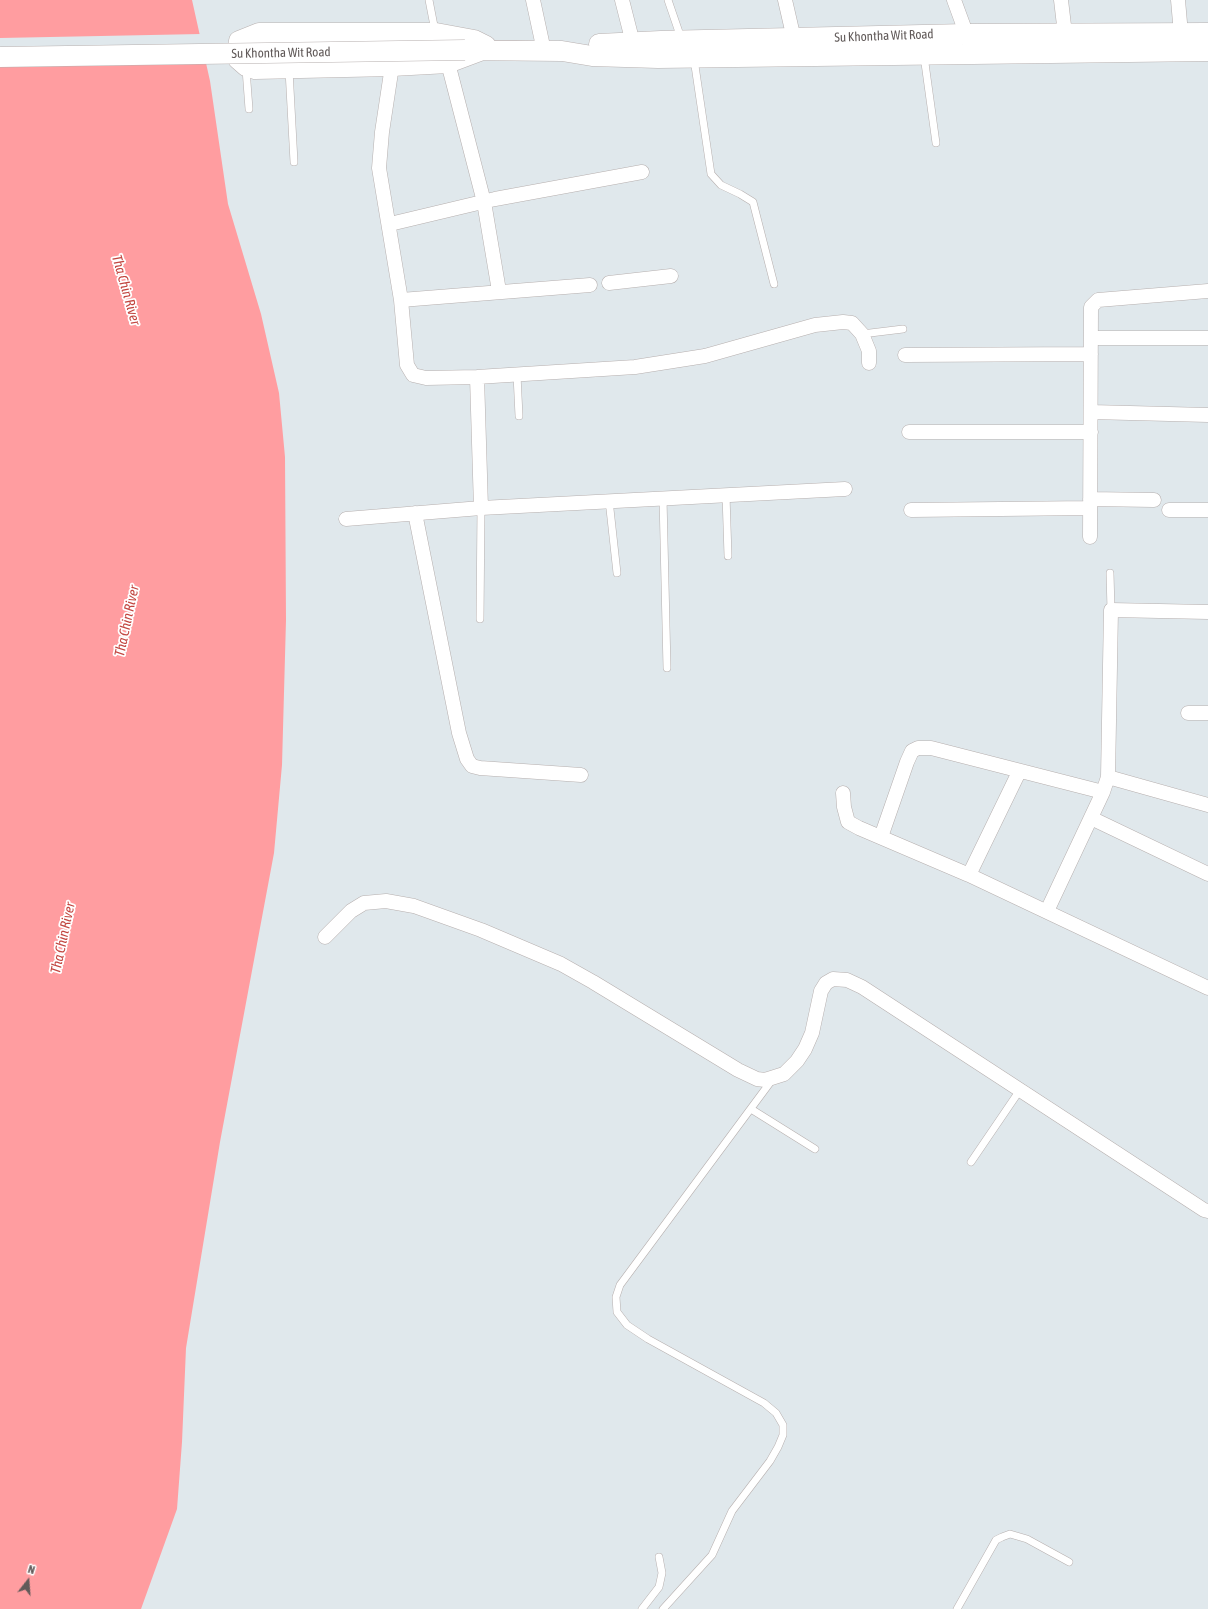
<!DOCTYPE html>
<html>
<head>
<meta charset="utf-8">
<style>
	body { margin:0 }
	#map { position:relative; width:1208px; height:1609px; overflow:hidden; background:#e0e8ec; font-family:"Asap Condensed",sans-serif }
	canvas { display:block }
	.north { position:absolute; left:8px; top:1561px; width:40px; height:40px; -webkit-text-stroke:3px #fff; paint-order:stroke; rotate:17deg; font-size:11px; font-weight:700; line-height:16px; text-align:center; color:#615a59 }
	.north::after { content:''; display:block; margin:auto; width:14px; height:18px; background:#615a59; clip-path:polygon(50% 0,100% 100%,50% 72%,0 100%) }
</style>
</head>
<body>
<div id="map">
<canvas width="1208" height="1609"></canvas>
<div class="north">N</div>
</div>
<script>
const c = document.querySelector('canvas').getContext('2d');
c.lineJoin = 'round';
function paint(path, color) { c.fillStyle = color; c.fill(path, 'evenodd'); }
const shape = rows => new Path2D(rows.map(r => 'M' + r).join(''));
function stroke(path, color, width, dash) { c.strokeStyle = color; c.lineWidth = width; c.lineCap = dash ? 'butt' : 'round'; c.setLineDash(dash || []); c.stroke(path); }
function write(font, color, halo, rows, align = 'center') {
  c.font = font + ' "Asap Condensed",sans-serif'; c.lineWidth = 3.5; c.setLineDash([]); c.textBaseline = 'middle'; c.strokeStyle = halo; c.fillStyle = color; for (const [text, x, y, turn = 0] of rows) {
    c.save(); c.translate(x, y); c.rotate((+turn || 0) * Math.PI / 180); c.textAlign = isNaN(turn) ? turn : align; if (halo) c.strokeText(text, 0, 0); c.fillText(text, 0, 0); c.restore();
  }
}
const water = shape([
	[0,0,192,0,210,81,228,204,261,314,279,393,285,457,286,620,282,765,274,853,220,1142,186,1348,182,1442,177,1509,141,1609,0,1609]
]);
const pier = shape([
	[201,34,206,54,0,57,0,38]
]);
const lane = shape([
	[429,0,435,31],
	[668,0,681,38],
	[924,56,936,143],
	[694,59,711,174,721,185,740,194,753,202,774,284],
	[246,69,249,109],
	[289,70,294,162],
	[862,334,903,329],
	[517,375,519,416],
	[726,495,728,556],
	[663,498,667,668],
	[609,500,617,573],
	[1110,573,1111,610],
	[480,619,481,508],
	[751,1109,815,1149],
	[971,1162,1020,1090],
	[642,1609,659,1587,662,1573,659,1557],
	[663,1609,712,1555,732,1511,770,1461,778,1447,783,1435,783,1425,776,1413,764,1403,648,1339,627,1325,617,1312,616,1297,620,1285,772,1080],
	[957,1609,996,1540,1002,1537,1010,1534,1027,1539,1069,1562]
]);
const street = shape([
	[533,0,544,51],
	[622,0,635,51],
	[785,0,794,39],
	[954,0,969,41],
	[1061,0,1065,34],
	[1178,0,1181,34],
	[448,63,484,202,499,291],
	[392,66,382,132,379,168,401,300,407,365,413,375,426,378,477,377,635,367,705,356,815,325,843,322,852,323,862,334,869,351,869,363],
	[390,224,495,199,642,172],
	[609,283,671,276],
	[401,300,590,285],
	[1091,338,1208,338],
	[905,355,1091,354],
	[477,377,481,508,845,489],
	[1091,412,1208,415],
	[909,432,1091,432],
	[1090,499,1154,500],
	[911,510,1090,508],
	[1169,510,1208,510],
	[415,513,459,733,467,759,472,766,480,768,581,775],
	[346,519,481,508],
	[1090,537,1091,307,1098,300,1208,291],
	[1188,713,1208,713],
	[1108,777,1208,805],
	[843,793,844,807,848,822,859,828,969,875,1208,988],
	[1091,818,1208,874],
	[881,837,907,762,912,751,918,748,931,748,1103,792],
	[969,875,1019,772],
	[1047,911,1103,792,1108,777,1111,610,1208,612],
	[325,937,351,911,364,903,386,901,414,906,481,930,561,964,593,982,738,1070,757,1079,765,1080,784,1074,797,1061,805,1049,812,1033,821,991,826,983,833,979,847,980,862,987,1204,1210,1208,1211]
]);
const secondary = shape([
	[599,44,661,41,966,34,1208,33],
	[465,50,562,51,592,56,658,58,1208,51],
	[480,51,448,63,392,66,255,69,246,66,238,59,238,49,239,41,259,33,436,33,474,40,486,46]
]);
const secondaryBridge = shape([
	[0,57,465,50]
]);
const streetNames = [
	["Su Khontha Wit Road",884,36,-2],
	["Su Khontha Wit Road",281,53,-1]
];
const waterNames = [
	["Tha Chin River",126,290,74],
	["Tha Chin River",127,621,-78],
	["Tha Chin River",63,938,-78]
];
paint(water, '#ff9da0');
paint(pier, '#e0e8ec');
stroke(lane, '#b6afae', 8);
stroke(street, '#b6afae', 15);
stroke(secondary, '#b8b1b0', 21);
stroke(lane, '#fff', 7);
stroke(street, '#fff', 14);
stroke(secondary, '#fff', 20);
stroke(secondaryBridge, '#b8b1b0', 21, []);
stroke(secondaryBridge, '#fff', 20);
write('13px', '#615a59', '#fff', streetNames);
write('italic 14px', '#c24640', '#fff', waterNames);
</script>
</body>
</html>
